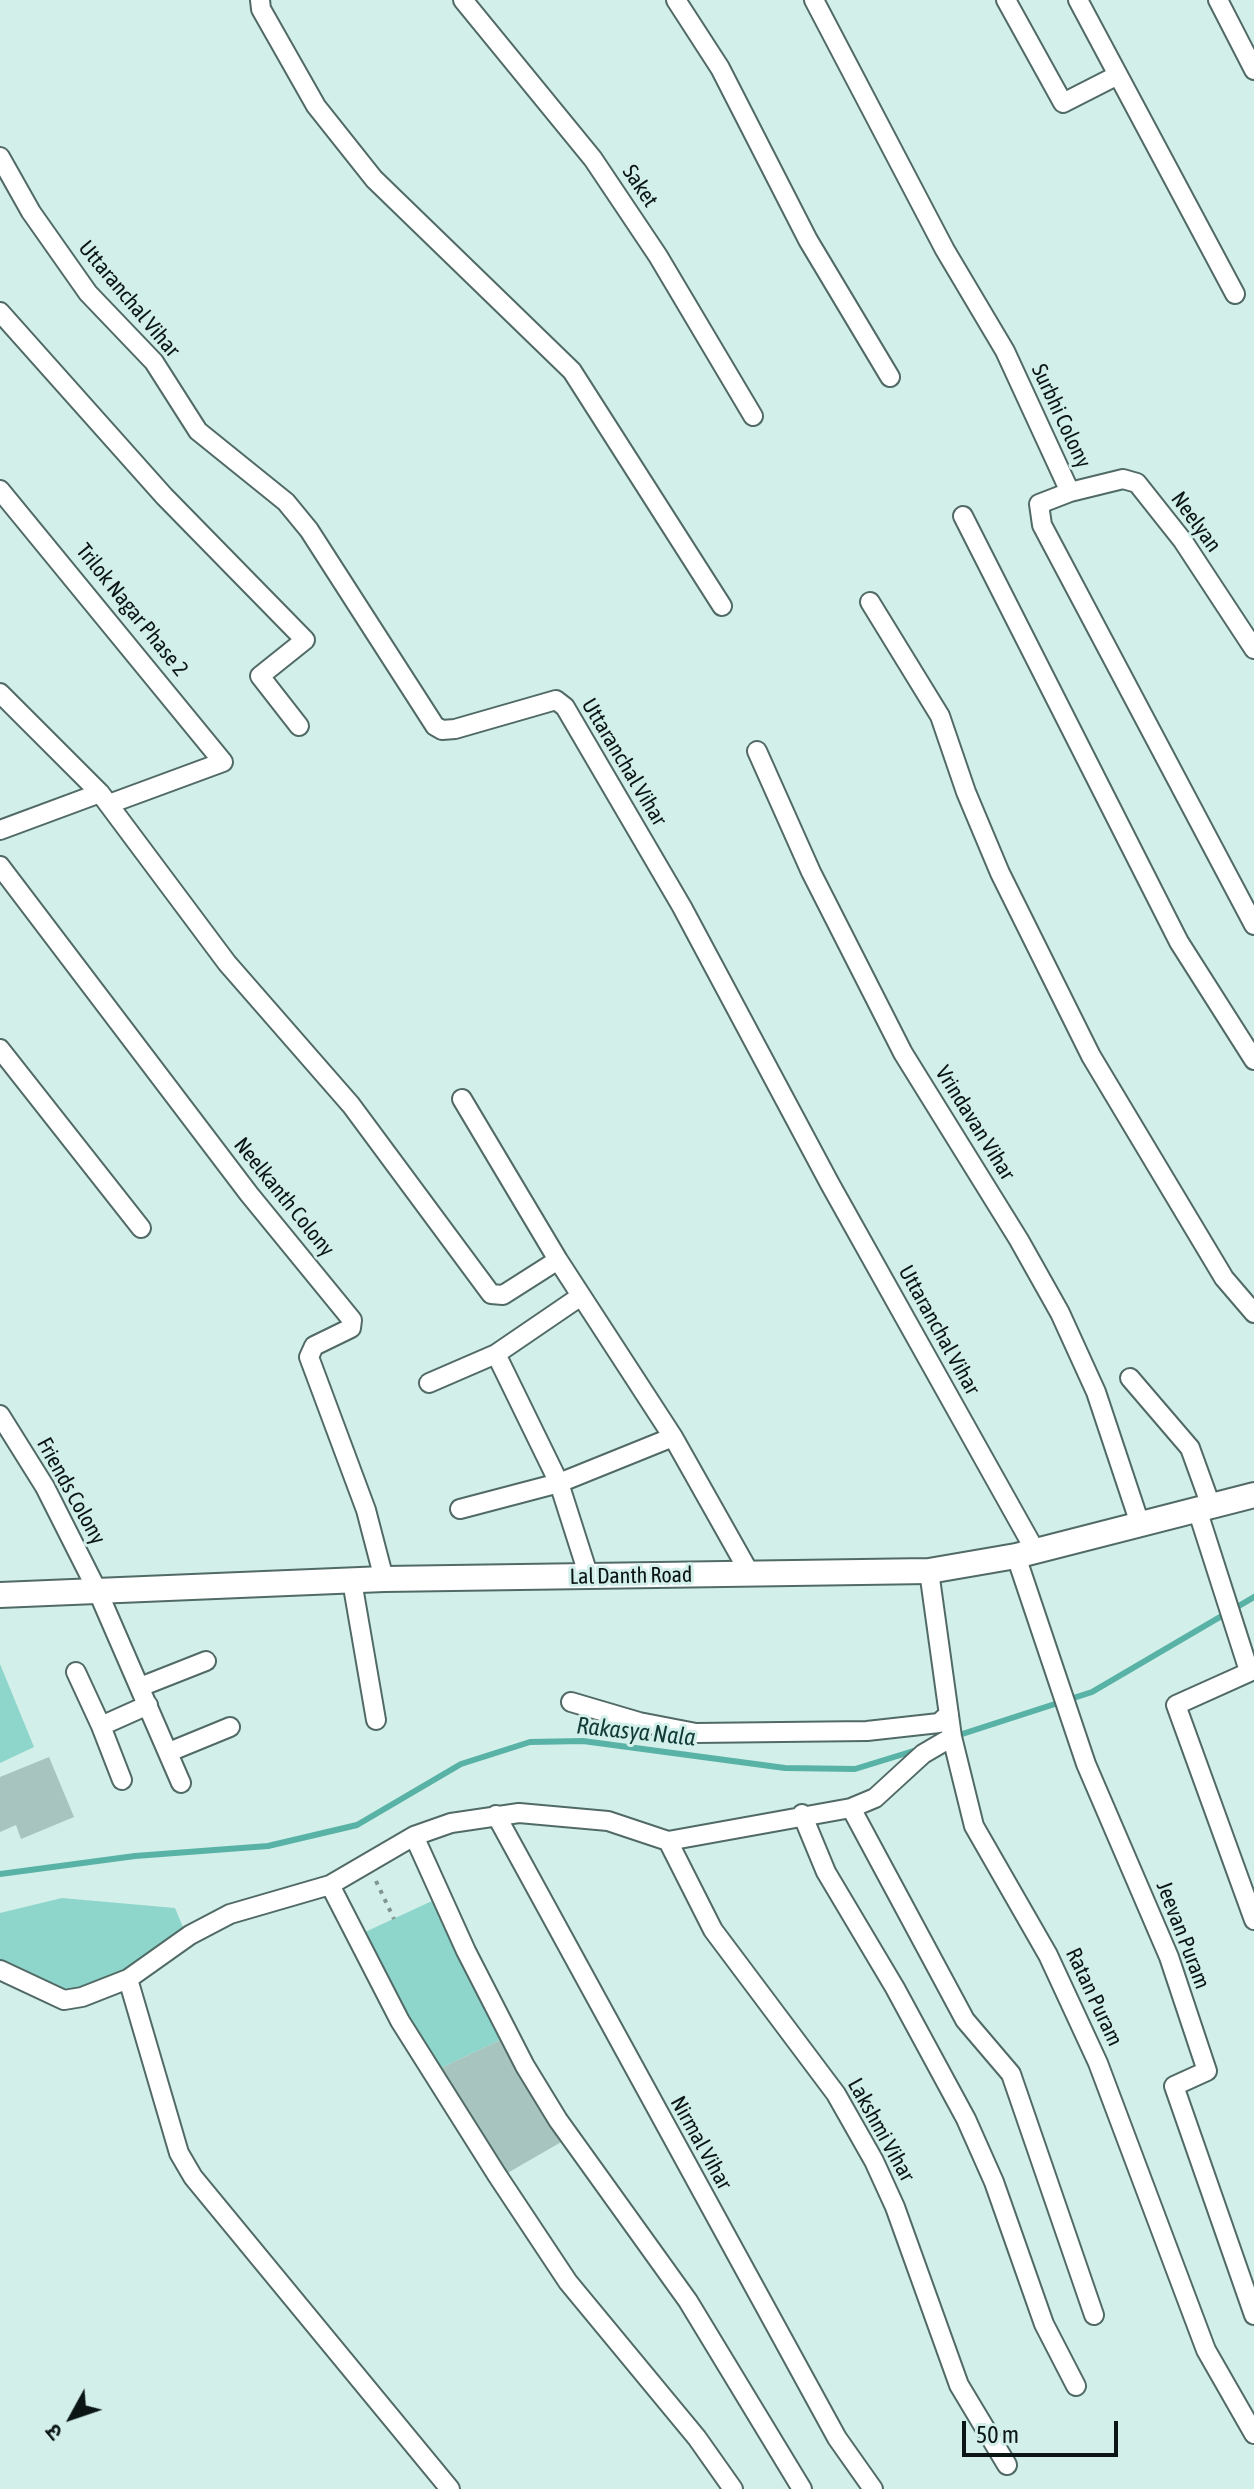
<!DOCTYPE html>
<html>
<head>
<meta charset="utf-8">
<style>
	body { margin:0 }
	#map { position:relative; width:1254px; height:2489px; overflow:hidden; background:#d2efea; font-family:"Asap Condensed","Noto Sans Devanagari",sans-serif }
	canvas { display:block }
	.north { position:absolute; left:32px; top:2377px; width:80px; height:80px; -webkit-text-stroke:6px #d2efea; paint-order:stroke; rotate:230deg; font-size:22px; font-weight:700; line-height:32px; text-align:center; color:#0b1614 }
	.north::after { content:''; display:block; margin:auto; width:28px; height:36px; background:#0b1614; clip-path:polygon(50% 0,100% 100%,50% 72%,0 100%) }
	.scale { position:absolute; left:962px; top:2421px; width:156px; height:36px; box-sizing:border-box; border:4px solid #0b1614; border-top:0; padding-left:10px; font-size:24px; line-height:28px; white-space:nowrap; color:#0b1614; -webkit-text-stroke:6px #d2efea; paint-order:stroke }
</style>
</head>
<body>
<div id="map">
<canvas width="1254" height="2489"></canvas>
<div class="north">उ</div>
<div class="scale">50 m</div>
</div>
<script>
const c = document.querySelector('canvas').getContext('2d');
c.lineJoin = 'round';
function paint(path, color) { c.fillStyle = color; c.fill(path, 'evenodd'); }
const shape = rows => new Path2D(rows.map(r => 'M' + r).join(''));
function stroke(path, color, width, dash) { c.strokeStyle = color; c.lineWidth = width; c.lineCap = dash ? 'butt' : 'round'; c.setLineDash(dash || []); c.stroke(path); }
function write(font, color, halo, rows, align = 'center') {
  c.font = font + ' "Asap Condensed",sans-serif'; c.lineWidth = 6; c.setLineDash([]); c.textBaseline = 'middle'; c.strokeStyle = halo; c.fillStyle = color; for (const [text, x, y, turn = 0] of rows) {
    c.save(); c.translate(x, y); c.rotate((+turn || 0) * Math.PI / 180); c.textAlign = isNaN(turn) ? turn : align; if (halo) c.strokeText(text, 0, 0); c.fillText(text, 0, 0); c.restore();
  }
}
const green = shape([
	[0,1664,34,1747,0,1763],
	[62,1898,175,1908,185,1932,137,1966,62,1993,0,1962,0,1913],
	[434,1900,502,2039,439,2069,399,2008,363,1933]
]);
const stream = shape([
	[956,1736,1092,1692,1254,1597],
	[0,1874,135,1856,268,1846,357,1825,461,1764,530,1742,583,1741,785,1768,855,1769,920,1749]
]);
const building = shape([
	[49,1757,74,1817,21,1839,16,1825,0,1832,0,1777],
	[502,2039,563,2141,504,2175,439,2069]
]);
const path = shape([
	[376,1881,394,1919]
]);
const street = shape([
	[260,0,261,9,316,106,374,179,572,371,722,606],
	[463,0,593,159,658,256,753,416],
	[676,0,720,68,808,240,890,377],
	[814,0,945,250,1005,351,1070,492,1039,504,1042,525,1254,925],
	[1006,0,1063,103,1118,75],
	[1078,0,1235,294],
	[1218,0,1254,70],
	[0,157,31,212,88,293,154,362,198,431,286,502,309,530,435,726,442,730,455,729,556,700,565,707,682,907,830,1184,1036,1552],
	[0,312,164,496,305,640,260,676,299,726],
	[0,490,223,762,109,804],
	[1070,492,1123,479,1137,483,1183,541,1254,649],
	[963,516,1179,942,1254,1060],
	[870,602,940,716,966,792,1000,873,1091,1056,1224,1278,1254,1313],
	[0,693,100,793,227,963,351,1105,491,1294,503,1295,558,1260],
	[757,751,811,872,903,1053,1019,1240,1060,1313,1096,1392,1140,1524],
	[0,830,100,793],
	[0,866,249,1194,352,1320,351,1328,314,1346,309,1357,366,1510,384,1579],
	[0,1049,141,1228],
	[462,1099,558,1260,673,1437,749,1572],
	[581,1296,496,1354,559,1483,589,1577],
	[1130,1378,1190,1448,1211,1506],
	[429,1383,496,1354],
	[0,1415,45,1487,98,1592,181,1783],
	[460,1509,559,1483,673,1437],
	[1197,1509,1249,1671],
	[1016,1556,1086,1764,1169,1957,1207,2071,1174,2086,1254,2315],
	[929,1571,952,1737,974,1826,1048,1955,1098,2063,1206,2350,1254,2434],
	[352,1581,376,1720],
	[1254,1670,1176,1705,1254,1920],
	[76,1672,101,1726,148,1705],
	[140,1687,206,1661],
	[571,1702,639,1722,696,1733,867,1731,939,1723,949,1714],
	[101,1726,122,1780],
	[169,1752,230,1727],
	[851,1808,965,2020,1011,2074,1094,2315],
	[802,1814,826,1872,895,1988,966,2119,994,2182,1044,2324,1076,2386],
	[496,1815,837,2438,873,2489],
	[414,1836,466,1951,525,2066,558,2120,688,2301,802,2489],
	[668,1841,713,1930,836,2094,874,2161,895,2207,959,2385,1007,2465],
	[330,1885,400,2021,497,2175,568,2282,697,2438,733,2489],
	[0,1970,64,2000,82,1997,128,1979,190,1935,230,1914,330,1885,414,1836,451,1823,519,1813,608,1821,668,1841,851,1808,875,1798,923,1754,952,1737],
	[128,1979,179,2153,193,2177,450,2489]
]);
const secondary = shape([
	[0,1595,384,1579,929,1571,1016,1556,1254,1495]
]);
const streetNames = [
	["Saket",640,186,56],
	["Uttaranchal Vihar",129,299,50],
	["Surbhi Colony",1061,416,65],
	["Neelyan",1196,522,54],
	["Trilok Nagar Phase 2",132,610,51],
	["Uttaranchal Vihar",624,762,59],
	["Vrindavan Vihar",975,1123,58],
	["Neelkanth Colony",284,1197,51],
	["Uttaranchal Vihar",939,1330,61],
	["Friends Colony",71,1491,61],
	["Lal Danth Road",631,1576,-1],
	["Jeevan Puram",1183,1935,69],
	["Ratan Puram",1094,1997,65],
	["Lakshmi Vihar",881,2130,61],
	["Nirmal Vihar",701,2143,61]
];
const waterNames = [
	["Rakasya Nala",636,1732,6]
];
paint(green, '#8ed6cb');
stroke(stream, '#59b2a6', 6);
paint(building, '#a8c4bf');
stroke(street, '#516a66', 22);
stroke(secondary, '#516a66', 28);
stroke(path, '#809591', 4, [4, 6]);
stroke(street, '#fff', 18);
stroke(secondary, '#fff', 24);
write('22px', '#0b1614', '#d2efea', streetNames);
write('italic 24px', '#113b36', '#d2efea', waterNames);
</script>
</body>
</html>
